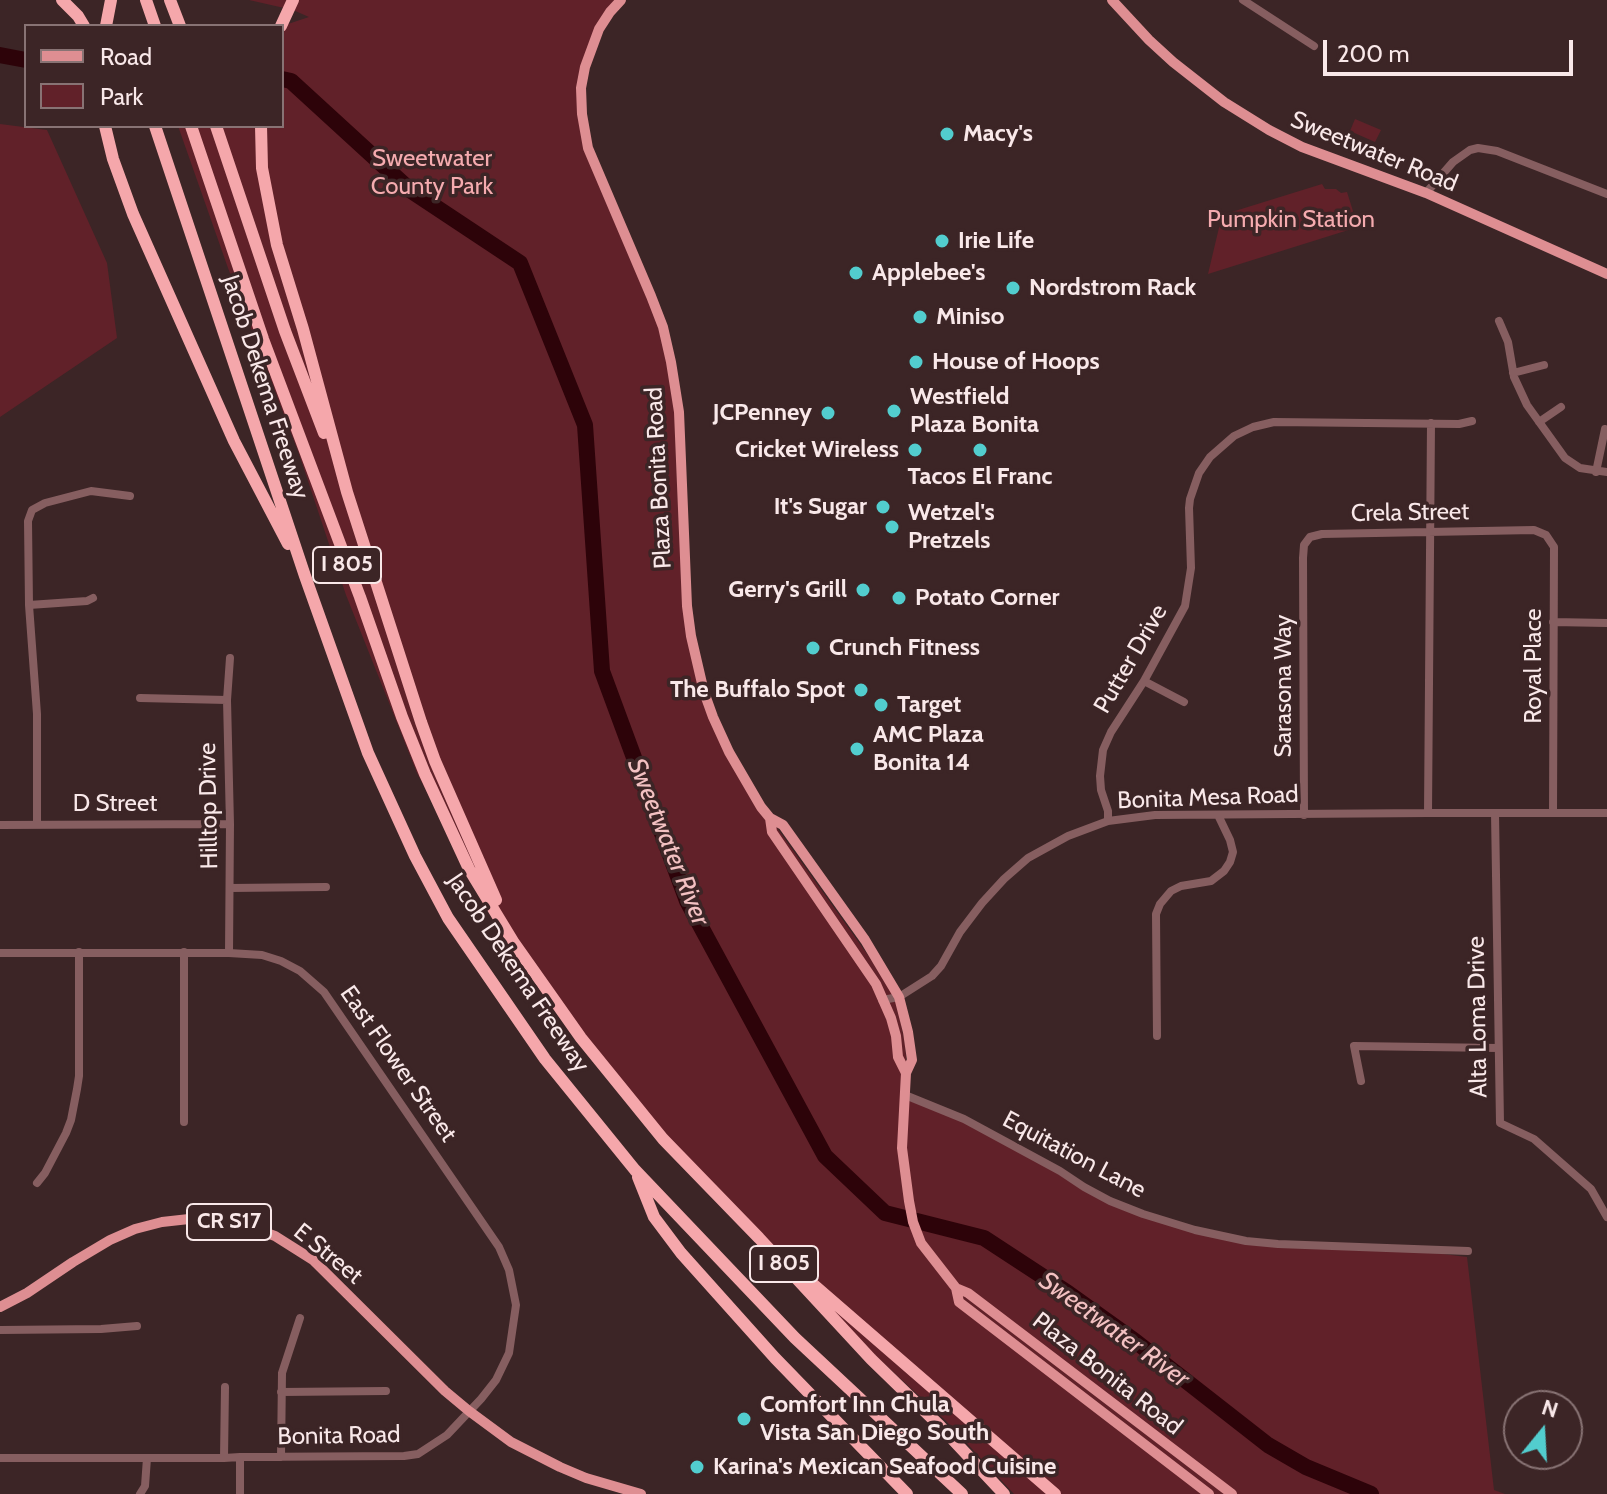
<!DOCTYPE html>
<html>
<head>
<meta charset="utf-8">
<style>
	body { margin:0 }
	#map { position:relative; width:1607px; height:1494px; overflow:hidden; background:#3c2526; font-family:Cabin,sans-serif }
	canvas { display:block }
	.legend { position:absolute; left:24px; top:24px; width:260px; height:104px; box-sizing:border-box; background:#3c2526; border:2px solid #887374; margin:0; padding:10px 14px; list-style:none; font-size:24px; color:#f9e8e9 }
	.legend li { display:flex; align-items:center; gap:16px; height:40px }
	.legend b { width:40px; border:2px solid #887374 }
	.north { position:absolute; left:1503px; top:1390px; width:80px; height:80px; box-sizing:border-box; background:#3c2526; border:2px solid #887374; border-radius:50%; rotate:18deg; font-size:22px; font-weight:700; line-height:32px; text-align:center; color:#f9e8e9 }
	.north::after { content:''; display:block; margin:auto; width:28px; height:36px; background:#52cdce; clip-path:polygon(50% 0,100% 100%,50% 72%,0 100%) }
	.scale { position:absolute; left:1323px; top:40px; width:250px; height:36px; box-sizing:border-box; border:4px solid #f9e8e9; border-top:0; padding-left:10px; font-size:24px; line-height:28px; white-space:nowrap; color:#f9e8e9; -webkit-text-stroke:6px #3c2526; paint-order:stroke }
</style>
</head>
<body>
<div id="map">
<canvas width="1607" height="1494"></canvas>
<ul class="legend">
<li><b style="height:10px;background:#de8e92"></b>Road</li>
<li><b style="height:22px;background:#612129"></b>Park</li>
</ul>
<div class="north">N</div>
<div class="scale">200 m</div>
</div>
<script>
const c = document.querySelector('canvas').getContext('2d');
c.lineJoin = 'round';
function paint(path, color) { c.fillStyle = color; c.fill(path, 'evenodd'); }
const shape = rows => new Path2D(rows.map(r => 'M' + r).join(''));
function stroke(path, color, width, dash) { c.strokeStyle = color; c.lineWidth = width; c.lineCap = dash ? 'butt' : 'round'; c.setLineDash(dash || []); c.stroke(path); }
function write(font, color, halo, rows, align = 'center') {
  c.font = font + ' Cabin,sans-serif'; c.lineWidth = 7; c.setLineDash([]); c.textBaseline = 'middle'; c.strokeStyle = halo; c.fillStyle = color; for (const [text, x, y, turn = 0] of rows) {
    c.save(); c.translate(x, y); c.rotate((+turn || 0) * Math.PI / 180); c.textAlign = isNaN(turn) ? turn : align; if (halo) c.strokeText(text, 0, 0); c.fillText(text, 0, 0); c.restore();
  }
}
const green = shape([
	[249,0,621,0,588,56,583,125,652,295,674,377,686,599,705,694,750,790,875,965,896,999,905,1044,907,1069,905,1099,964,1120,1107,1199,1227,1240,1427,1252,1467,1257,1494,1490,1505,1494,1014,1494,946,1421,875,1355,664,1141,580,1038,468,871,417,773,346,595,299,454,228,268,178,126,282,126,282,26,309,17,293,10],
	[1355,119,1381,130,1375,142,1350,131],
	[0,124,47,130,107,263,117,338,0,417],
	[1322,184,1325,189,1336,189,1341,193,1347,192,1358,227,1208,274,1222,215]
]);
const river = shape([
	[0,55,26,60],
	[282,79,291,81,410,190,520,263,585,425,602,671,687,901,825,1156,885,1213,984,1238,1068,1293,1135,1341,1268,1445,1306,1467,1371,1494]
]);
const minor = shape([
	[1243,0,1314,46],
	[1426,193,1453,162,1470,150,1478,148,1497,151,1607,194],
	[1499,321,1508,342,1514,377,1527,405,1565,458,1580,468,1607,472],
	[1513,373,1544,365],
	[1539,422,1561,407],
	[1596,472,1605,429],
	[29,605,87,601,93,598],
	[1553,622,1607,623],
	[1144,681,1184,702],
	[140,698,227,700],
	[1428,813,1431,423],
	[1495,813,1500,1123,1534,1139,1591,1189,1607,1217],
	[1304,815,1303,558,1304,545,1310,537,1322,534,1534,530,1546,535,1554,547,1553,813],
	[1108,821,1108,811,1101,790,1100,776,1103,750,1111,732,1144,681,1185,606,1191,568,1189,508,1190,499,1199,473,1210,457,1234,436,1253,427,1274,422,1459,424,1472,421],
	[37,824,37,714,29,605,28,521,32,510,45,503,91,491,130,496],
	[0,825,230,824],
	[230,888,326,887],
	[184,952,184,1122],
	[0,953,229,953,262,955,281,961,300,971,324,992,499,1247,509,1270,516,1305,509,1353,496,1380,481,1399,447,1435,418,1454,404,1456,240,1457,224,1458,0,1458],
	[229,953,230,824,227,700,230,658],
	[882,1000,899,997,932,976,941,966,960,932,982,903,1004,879,1028,858,1068,836,1108,821,1155,815,1428,813,1607,813],
	[1157,1036,1156,914,1160,904,1171,891,1181,886,1211,881,1224,871,1230,862,1233,852,1230,840,1218,815],
	[1361,1081,1354,1046,1498,1048],
	[905,1095,964,1119,1060,1171,1084,1187,1110,1201,1143,1214,1195,1230,1246,1241,1278,1244,1468,1251],
	[37,1183,45,1173,66,1133,71,1120,77,1089,79,1076,79,952],
	[0,1330,101,1329,137,1326],
	[281,1392,386,1391],
	[240,1457,240,1494],
	[281,1457,282,1373,300,1318],
	[224,1458,225,1387],
	[140,1494,145,1486,147,1458]
]);
const major = shape([
	[621,0,610,12,599,29,585,67,581,88,582,114,588,148,651,296,663,327,671,362,679,412,687,606,691,636,704,692,713,717,729,752,761,807,770,818,783,825,865,940,899,997,908,1032,912,1060,906,1073,902,1148,909,1201,913,1222,921,1243,956,1288,959,1302,1209,1494],
	[1112,0,1149,40,1173,62,1224,102,1269,130,1302,147,1426,193,1607,274],
	[770,818,772,832,876,984,891,1018,896,1036,898,1057,906,1073],
	[956,1288,968,1293,1232,1494],
	[0,1307,27,1293,73,1262,110,1240,135,1229,162,1222,189,1219,218,1220,247,1226,275,1236,313,1260,445,1391,469,1411,511,1442,560,1467,586,1478,641,1494]
]);
const highway = shape([
	[62,0,78,16,84,26],
	[146,0,155,26],
	[170,0,180,26],
	[281,26,293,0],
	[105,126,113,159,133,214,234,441,288,544],
	[155,126,305,576,368,753,415,856,448,918,545,1059,635,1170,795,1338,962,1494],
	[191,126,263,339,360,597,402,717,425,774,469,869,514,943,581,1038,663,1139,759,1238,871,1359,940,1426,1004,1494],
	[216,126,285,331,324,433],
	[261,126,262,168,277,245,303,329,347,492,421,722,435,761,496,900],
	[638,1177,654,1217,681,1253,775,1358,907,1494],
	[807,1279,1055,1494]
]);
const highwayBridge = shape([
	[106,26,111,0]
]);
const markers = [
	[947,134,8,"#52cdce"],
	[942,241,8,"#52cdce"],
	[856,273,8,"#52cdce"],
	[1013,288,8,"#52cdce"],
	[920,317,8,"#52cdce"],
	[916,362,8,"#52cdce"],
	[894,411,8,"#52cdce"],
	[828,413,8,"#52cdce"],
	[915,450,8,"#52cdce"],
	[980,450,8,"#52cdce"],
	[883,507,8,"#52cdce"],
	[892,527,8,"#52cdce"],
	[863,590,8,"#52cdce"],
	[899,598,8,"#52cdce"],
	[813,648,8,"#52cdce"],
	[861,690,8,"#52cdce"],
	[881,705,8,"#52cdce"],
	[857,749,8,"#52cdce"],
	[744,1419,8,"#52cdce"],
	[697,1467,8,"#52cdce"]
];
const shields = [
	[347,565,68],
	[229,1222,84],
	[784,1264,68]
];
const shieldNames = [
	["I 805",347,565],
	["CR S17",229,1222],
	["I 805",784,1264]
];
const poiNames = [
	["Macy's",963,134],
	["Irie Life",958,241],
	["Applebee's",872,273],
	["Nordstrom Rack",1029,288],
	["Miniso",936,317],
	["House of Hoops",932,362],
	["Westfield",910,397],
	["Plaza Bonita",910,425],
	["JCPenney",812,413,"right"],
	["Cricket Wireless",899,450,"right"],
	["Tacos El Franc",980,477,"center"],
	["It's Sugar",867,507,"right"],
	["Wetzel's",908,513],
	["Pretzels",908,541],
	["Gerry's Grill",847,590,"right"],
	["Potato Corner",915,598],
	["Crunch Fitness",829,648],
	["The Buffalo Spot",845,690,"right"],
	["Target",897,705],
	["AMC Plaza",873,735],
	["Bonita 14",873,763],
	["Comfort Inn Chula",760,1405],
	["Vista San Diego South",760,1433],
	["Karina's Mexican Seafood Cuisine",713,1467]
];
const streetNames = [
	["Sweetwater Road",1374,152,22],
	["Jacob Dekema Freeway",265,387,72],
	["Plaza Bonita Road",659,478,-93],
	["Crela Street",1410,513,-1],
	["Putter Drive",1131,659,-60],
	["Royal Place",1534,666,-90],
	["Sarasona Way",1284,686,-90],
	["Bonita Mesa Road",1208,798,-2],
	["D Street",115,804],
	["Hilltop Drive",209,806,-91],
	["Jacob Dekema Freeway",518,973,56],
	["Alta Loma Drive",1478,1017,-91],
	["East Flower Street",398,1064,55],
	["Equitation Lane",1074,1155,28],
	["E Street",328,1254,39],
	["Plaza Bonita Road",1107,1374,38],
	["Bonita Road",339,1436,-1]
];
const parkNames = [
	["Sweetwater",432,159],
	["County Park",432,187],
	["Pumpkin Station",1291,220]
];
const waterNames = [
	["Sweetwater River",668,842,68],
	["Sweetwater River",1114,1330,36]
];
paint(green, '#612129');
stroke(river, '#2d0309', 16);
stroke(minor, '#865e60', 8);
stroke(major, '#de8e92', 10);
stroke(highway, '#f5a7ab', 12);
stroke(highwayBridge, '#f5a7ab', 12);
for (const [x, y, r, color] of markers) { const dot = new Path2D(); dot.arc(x, y, r, 0, 2 * Math.PI); c.fillStyle = color; c.fill(dot); stroke(dot, '#3c2526', 3); }
for (const [x, y, w] of shields) { const box = new Path2D(); box.roundRect(x - w / 2, y - 18, w, 36, 6); c.fillStyle = '#3c2526'; c.fill(box); stroke(box, '#f9e8e9', 2); }
write('bold 22px', '#f9e8e9', null, shieldNames);
write('bold 24px', '#f9e8e9', '#3c2526', poiNames, 'left');
write('24px', '#f9e8e9', '#3c2526', streetNames);
write('24px', '#f5abaf', '#3c2526', parkNames);
write('italic 26px', '#f3c1c2', '#3c2526', waterNames);
</script>
</body>
</html>
